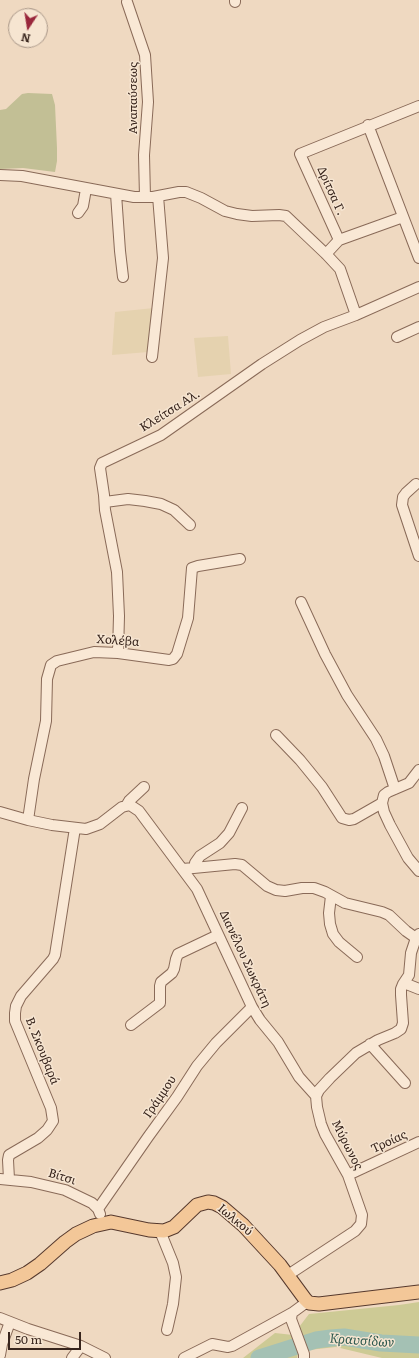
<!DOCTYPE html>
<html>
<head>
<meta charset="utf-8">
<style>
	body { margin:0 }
	#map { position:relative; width:419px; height:1358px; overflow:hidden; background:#efd9c1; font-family:Literata,serif }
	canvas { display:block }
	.north { position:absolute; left:8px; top:8px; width:40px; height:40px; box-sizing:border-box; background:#f6e5d1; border:1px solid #aa9889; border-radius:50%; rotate:192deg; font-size:11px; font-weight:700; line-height:16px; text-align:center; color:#38251d }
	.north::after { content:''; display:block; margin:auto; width:14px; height:18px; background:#99273c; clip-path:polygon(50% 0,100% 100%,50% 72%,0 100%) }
	.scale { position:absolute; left:8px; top:1332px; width:73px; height:18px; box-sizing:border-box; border:2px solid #38251d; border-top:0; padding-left:5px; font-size:12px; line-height:14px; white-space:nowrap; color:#38251d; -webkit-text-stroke:3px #f6e5d1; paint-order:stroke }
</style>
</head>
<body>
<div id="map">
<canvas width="419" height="1358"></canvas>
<div class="north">N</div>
<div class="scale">50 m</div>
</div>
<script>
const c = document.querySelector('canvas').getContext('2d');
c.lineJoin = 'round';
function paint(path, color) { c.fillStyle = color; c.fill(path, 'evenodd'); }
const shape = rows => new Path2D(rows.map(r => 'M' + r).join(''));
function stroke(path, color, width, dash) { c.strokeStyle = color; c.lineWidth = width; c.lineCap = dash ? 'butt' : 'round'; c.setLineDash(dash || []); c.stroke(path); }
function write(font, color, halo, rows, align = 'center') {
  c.font = font + ' Literata,serif'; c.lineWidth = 3; c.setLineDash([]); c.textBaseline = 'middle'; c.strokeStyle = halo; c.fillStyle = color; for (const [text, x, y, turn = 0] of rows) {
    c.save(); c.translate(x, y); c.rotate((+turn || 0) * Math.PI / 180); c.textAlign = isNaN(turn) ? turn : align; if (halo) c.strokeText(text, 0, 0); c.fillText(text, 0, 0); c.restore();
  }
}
const farmland = shape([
	[154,308,148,352,112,355,115,312],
	[228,336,231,374,198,377,194,338]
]);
const green = shape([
	[419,1302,419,1358,382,1358,336,1347,299,1351,297,1358,243,1358,275,1333,293,1335,309,1314,399,1305]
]);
const cemetery = shape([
	[28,93,52,94,55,105,57,148,57,161,55,172,23,168,0,169,0,110,6,109,22,94]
]);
const river = shape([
	[259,1358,316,1340,331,1338,344,1337,381,1343,419,1345]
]);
const minor = shape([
	[235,0,235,2],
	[127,2,145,55,148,102,144,155,145,197],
	[368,125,419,258],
	[0,175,22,176,134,197,153,197,179,192,186,192,201,198,225,211,237,214,252,216,279,215,286,216,326,254,340,269,356,315],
	[116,194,120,251,123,277],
	[78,213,83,206,86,189],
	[339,240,300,154,419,106],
	[326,254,339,240,403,217],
	[397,337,419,327],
	[152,357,163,258,158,196],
	[416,484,406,493,403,497,402,505,419,556],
	[105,502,128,499,145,501,161,504,174,510,190,525],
	[301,602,325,654,347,695,376,739,384,756,395,789],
	[118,653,119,616,117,572,105,510,104,495,100,468,102,463,161,435,262,364,300,340,324,327,356,315,419,287],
	[276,735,300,760,322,787,342,818,349,820,354,819,382,803],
	[419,770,409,783,388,792,384,795,382,803,384,812,390,825,408,858,419,871],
	[126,806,129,801,144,787],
	[0,812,28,820,52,825,86,829,100,824,122,807,130,805,139,811,197,889,252,1007,260,1020,278,1042,299,1077,316,1096],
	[28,820,34,779,46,721,47,679,51,665,57,661,94,652,118,653,169,660,173,659,177,654,188,618,192,568,198,566,240,559],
	[195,867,195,863,200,856,220,843,229,833,242,808],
	[183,869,235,864,242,865,267,886,276,890,285,891,302,888,314,888,325,892,345,903,382,912,389,915,406,931,416,938],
	[331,896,329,913,330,924,333,934,339,942,357,957],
	[404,983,419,989],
	[131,1025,160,1003,160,986,161,982,172,973,174,969,176,959,178,954,218,935],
	[370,1044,405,1083],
	[348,1175,419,1142],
	[0,1179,31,1182,65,1190,92,1203,98,1209,100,1214],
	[9,1179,8,1160,9,1155,38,1138,47,1130,53,1121,51,1108,15,1021,15,1013,16,1006,21,996,53,959,55,955,75,828],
	[98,1209,148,1137,177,1097,197,1066,216,1043,252,1007],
	[160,1231,173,1263,176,1277,173,1304,167,1330],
	[288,1275,355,1231,361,1224,362,1215,348,1175,325,1134,321,1124,317,1107,316,1096,319,1090,330,1078,356,1053,378,1040,395,1033,401,1029,403,1023,401,995,401,989,403,984,409,975,411,953,416,938,419,934],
	[292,1313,291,1319,304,1354,304,1358],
	[0,1318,28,1329,81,1346,105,1358],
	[0,1355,2,1344,10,1322],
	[72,1358,81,1346],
	[184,1358,212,1344,228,1347,232,1346,292,1313,307,1302]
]);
const major = shape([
	[0,1283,12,1280,27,1273,40,1264,65,1242,76,1234,93,1226,111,1222,149,1230,164,1231,174,1227,197,1205,208,1202,214,1203,222,1207,243,1225,280,1265,305,1299,309,1303,319,1304,419,1292]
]);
const streetNames = [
	["Αναπαύσεως",133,98,-90],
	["Δρίτσα Γ.",331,191,66],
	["Κλείτσα Αλ.",170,411,-32],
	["Χολέβα",118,641,4],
	["Διανέλου Σωκράτη",245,959,65],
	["Β. Σκουβαρά",42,1051,68],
	["Γράμμου",160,1097,-56],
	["Τροίας",389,1142,-25],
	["Μύρωνος",347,1145,63],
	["Βίτσι",62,1177,17],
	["Ιωλκού",235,1220,40]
];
const waterNames = [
	["Κραυσίδων",362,1341,4]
];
paint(farmland, '#e5d2af');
paint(green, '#cdca95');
paint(cemetery, '#c2bf95');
stroke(river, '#a4c1b4', 17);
stroke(minor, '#896a58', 12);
stroke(major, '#56392d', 15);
stroke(minor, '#f9e8d5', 10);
stroke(major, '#f3c798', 13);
write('12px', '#38251d', '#f6e5d1', streetNames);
write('italic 13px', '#2c584e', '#f6e5d1', waterNames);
</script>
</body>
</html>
